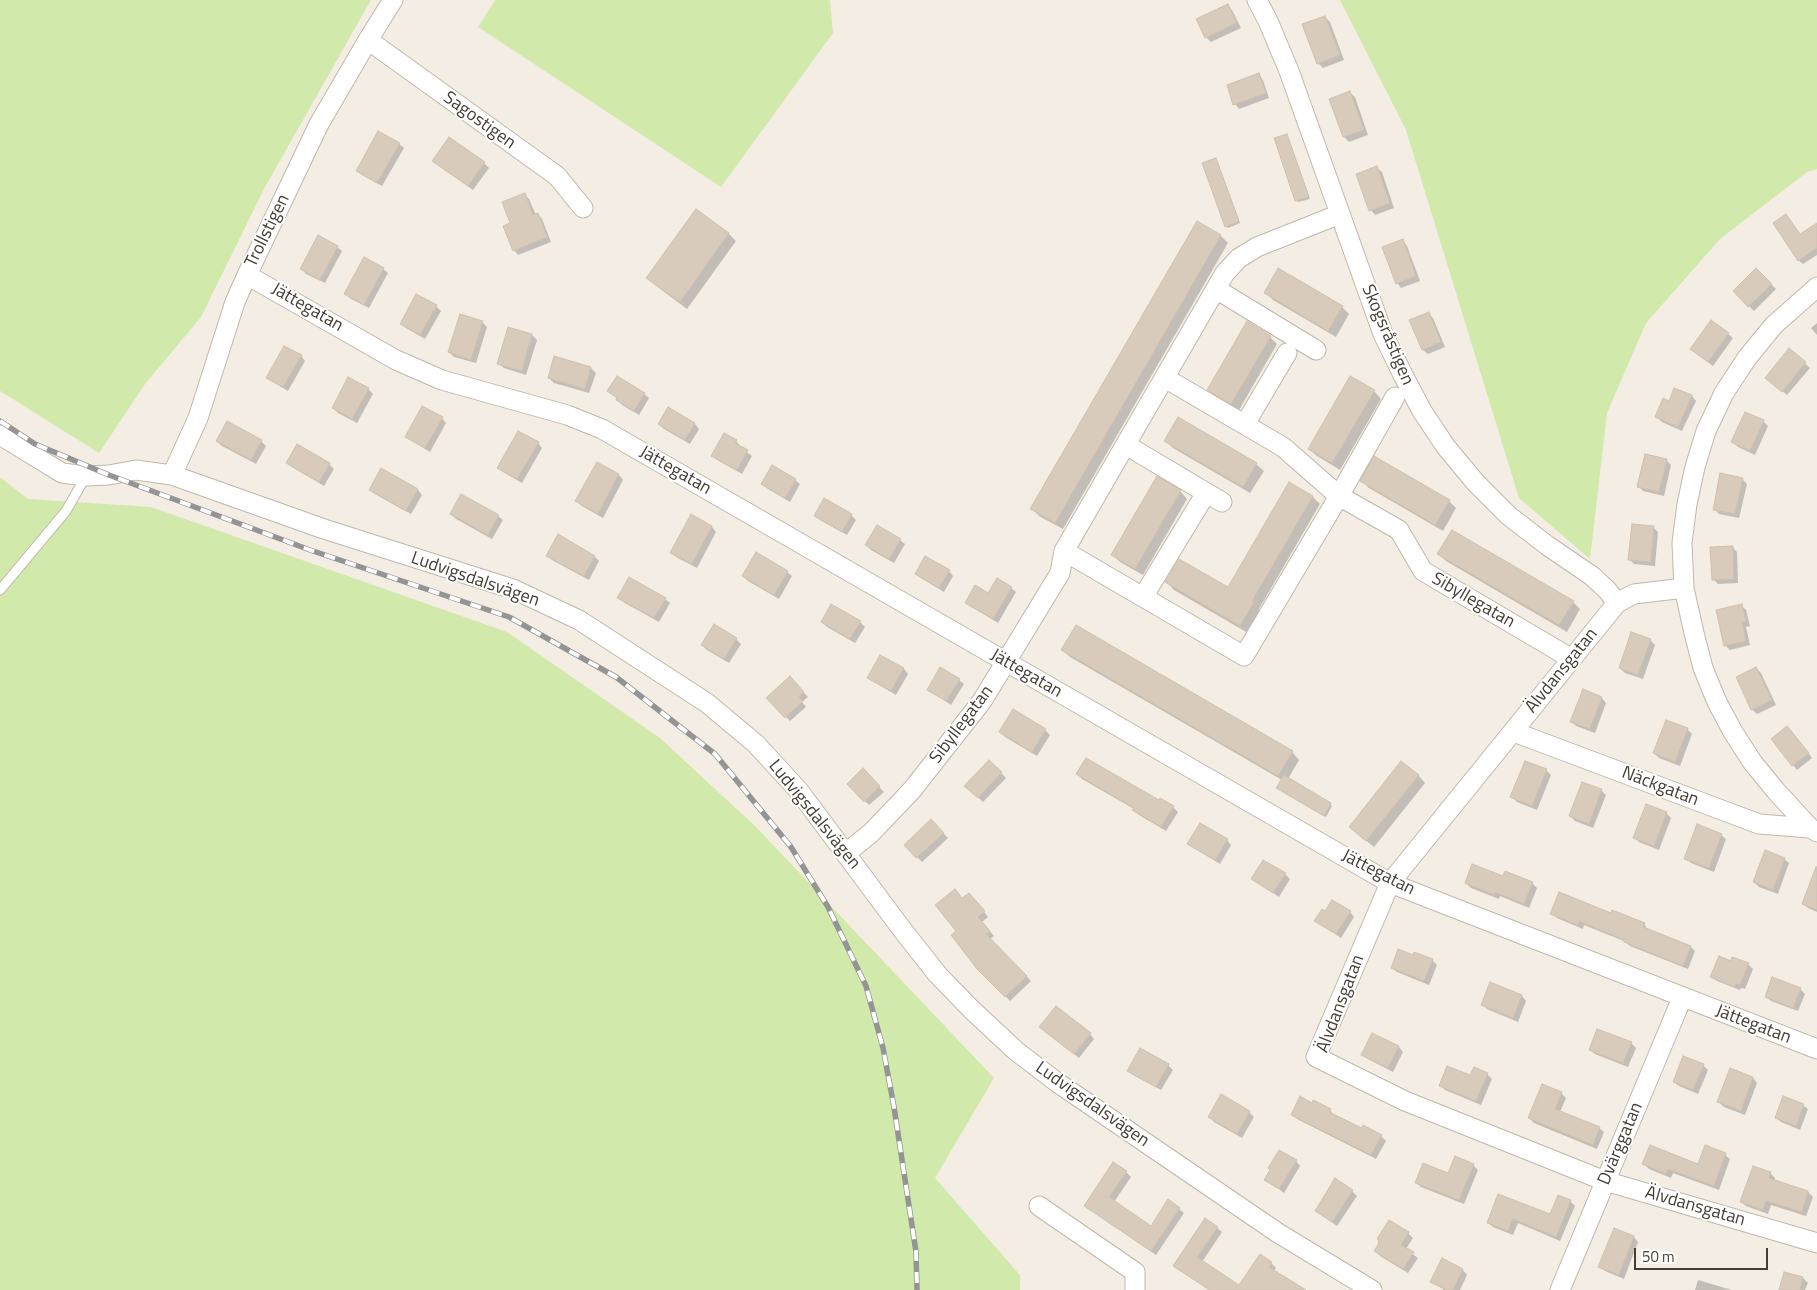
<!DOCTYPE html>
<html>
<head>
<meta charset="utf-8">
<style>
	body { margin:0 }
	#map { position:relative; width:1817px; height:1290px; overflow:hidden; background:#f3ede4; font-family:"Titillium Web",sans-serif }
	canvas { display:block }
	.scale { position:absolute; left:1634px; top:1248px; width:134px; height:22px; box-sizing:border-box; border:2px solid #453d34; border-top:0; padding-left:6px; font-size:15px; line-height:18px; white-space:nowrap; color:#453d34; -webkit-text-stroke:4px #fff; paint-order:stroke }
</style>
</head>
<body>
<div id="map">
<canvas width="1817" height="1290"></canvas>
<div class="scale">50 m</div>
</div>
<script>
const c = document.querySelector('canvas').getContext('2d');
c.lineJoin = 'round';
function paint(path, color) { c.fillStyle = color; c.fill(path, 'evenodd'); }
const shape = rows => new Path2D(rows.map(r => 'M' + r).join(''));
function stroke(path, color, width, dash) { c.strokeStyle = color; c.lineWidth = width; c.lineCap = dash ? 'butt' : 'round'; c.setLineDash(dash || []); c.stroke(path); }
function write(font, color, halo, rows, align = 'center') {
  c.font = font + ' "Titillium Web",sans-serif'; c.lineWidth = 4; c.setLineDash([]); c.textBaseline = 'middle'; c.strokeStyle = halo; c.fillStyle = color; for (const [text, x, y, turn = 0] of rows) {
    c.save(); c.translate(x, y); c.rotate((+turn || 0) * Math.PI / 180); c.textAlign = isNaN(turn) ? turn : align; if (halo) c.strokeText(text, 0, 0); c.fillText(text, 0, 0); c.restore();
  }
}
const green = shape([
	[0,0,371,0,265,187,201,317,145,384,99,453,0,391],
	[495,0,830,0,833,33,721,187,478,27],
	[1340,0,1817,0,1817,169,1807,172,1720,239,1646,323,1607,413,1590,559,1519,498,1406,130],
	[0,477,28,499,151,507,507,632,660,738,756,827,994,1078,935,1178,1020,1275,1020,1290,0,1290]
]);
const shadow = shape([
	[1227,5,1232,10,1241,28,1211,42,1206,37],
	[1325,17,1330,22,1344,60,1323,68,1318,63],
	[1258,75,1263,80,1269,98,1239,109,1235,104],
	[1350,93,1355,97,1368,135,1349,142,1344,137,1331,100],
	[1287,135,1310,199,1298,202,1296,200],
	[399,144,404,148,382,186,362,175,357,171],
	[1216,159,1240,223,1228,228,1226,226],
	[484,163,489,168,473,190,439,165],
	[1377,168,1382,172,1394,208,1375,215,1371,210],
	[524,194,529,199,536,215,538,214,542,219,551,242,518,255,514,250,512,224],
	[697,211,729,234,736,241,687,309,655,285,648,278],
	[1786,216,1801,235,1817,224,1817,255,1803,264,1798,260],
	[1198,223,1221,236,1228,243,1063,529,1039,516,1032,508],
	[1403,241,1407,246,1420,281,1401,288,1397,283],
	[337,247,342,251,325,283,306,274,302,269],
	[383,269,388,273,369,308,351,299,346,294],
	[1756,270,1776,289,1754,311,1734,291],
	[1265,292,1342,307,1349,314,1336,337,1273,300],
	[436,306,441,311,425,339,406,328,401,324],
	[1428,313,1433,318,1445,347,1428,354,1423,350],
	[482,322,487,327,476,363,454,357,449,352],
	[1817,323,1817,335,1811,328],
	[509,328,532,335,537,340,526,375,504,368,499,364],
	[1728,334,1733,338,1713,366,1696,353],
	[1270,337,1277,344,1239,410,1216,397,1209,390],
	[1790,350,1810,368,1787,395,1772,383],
	[301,356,305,361,288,391,273,382,268,378],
	[555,358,591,368,596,373,589,393,554,383,549,378],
	[368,389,373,394,357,423,338,413,333,408],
	[1675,389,1692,396,1696,401,1682,431,1662,422,1657,417,1669,403],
	[609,391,644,394,649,398,639,415,622,405,618,399],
	[1374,391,1381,399,1340,470,1317,456,1309,449],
	[668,409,695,424,699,429,690,444,664,429,659,424],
	[442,418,446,423,430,452,412,441,407,436],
	[1763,421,1768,426,1755,455,1738,447,1733,442],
	[1165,440,1256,464,1264,471,1250,493,1173,448],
	[217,441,261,441,266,446,256,464,222,446],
	[736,441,740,446,740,447,752,456,742,474,717,460,713,455],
	[538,443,542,448,522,483,503,472,499,468],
	[1666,460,1671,465,1664,496,1643,491,1639,486],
	[287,463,329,464,334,469,324,486,292,467],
	[598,464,619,475,623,480,603,518,582,506,577,501],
	[381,470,418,490,422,495,411,514,375,494,370,489],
	[1742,479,1747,484,1739,518,1719,514,1714,509],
	[795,480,800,484,790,502,768,489,763,484],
	[1362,481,1449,501,1456,508,1443,531,1369,488],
	[1290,484,1313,497,1320,504,1259,609,1261,611,1248,633,1174,590,1167,582,1229,589],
	[1180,491,1187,499,1143,575,1120,562,1113,555],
	[451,514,498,516,503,520,492,539,456,519],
	[816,515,851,515,856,520,847,535,820,520],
	[691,516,712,527,716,532,697,568,676,557,672,552],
	[1653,527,1658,532,1655,566,1634,564,1629,559],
	[900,540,905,544,894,563,871,550,866,545],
	[1732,547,1737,552,1738,583,1718,584,1713,579],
	[1439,554,1573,602,1580,609,1567,632,1446,561],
	[548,555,595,557,599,561,589,580,552,560],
	[949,571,953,576,944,592,921,578,916,573],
	[787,572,792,576,779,599,748,581,743,576],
	[1011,588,1016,592,998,623,972,607,967,602],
	[619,598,665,599,670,603,659,622,623,602],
	[1741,605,1746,610,1750,626,1746,627,1750,645,1730,650,1725,645],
	[822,622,860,622,865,627,855,643,827,627],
	[714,626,736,639,741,644,729,663,707,650,702,645],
	[1650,640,1655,645,1643,679,1625,673,1620,668],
	[1063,650,1292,752,1299,760,1288,779,1330,804,1332,806,1326,817,1280,789,1282,780,1070,657],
	[881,657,904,669,908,674,896,695,874,682,869,678],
	[1756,668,1761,673,1776,705,1757,714,1752,709],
	[790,678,808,697,802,702,806,707,790,721,768,698],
	[959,680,964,684,951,705,928,689],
	[1583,691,1602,698,1606,703,1595,733,1576,726,1571,721],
	[1687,729,1692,734,1680,766,1659,758,1654,753],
	[1045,730,1050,735,1037,756,1005,737,1001,732],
	[1792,732,1812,758,1797,770,1793,765],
	[989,761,1006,778,983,802,966,786],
	[863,770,884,792,869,805,848,784],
	[1546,770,1551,775,1537,810,1517,802,1512,797],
	[1078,774,1160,802,1173,807,1178,812,1166,831,1139,815,1134,809,1082,779],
	[1418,775,1425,783,1374,847,1358,834],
	[1601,790,1606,795,1593,828,1575,821,1570,816],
	[1666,813,1671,818,1659,850,1639,842,1634,837],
	[931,821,948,838,922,862,905,845],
	[1721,835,1726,839,1714,872,1691,863,1686,858],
	[1227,840,1231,845,1220,864,1194,848,1189,844],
	[1784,859,1789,863,1778,894,1759,887,1754,882],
	[1817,872,1817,912,1808,908,1803,904],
	[1285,874,1290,879,1279,897,1253,879],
	[1504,878,1532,883,1537,888,1529,908,1500,896,1499,899,1471,888,1466,883],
	[974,899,988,917,982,922,994,936,990,939,1031,981,1010,1001,978,968,958,931,963,900],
	[1350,912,1354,917,1341,938,1316,921],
	[1552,913,1612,915,1644,924,1648,930,1691,947,1695,951,1688,969,1630,946,1626,942,1584,925,1583,929,1557,918],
	[1415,953,1432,960,1437,965,1429,985,1397,972,1392,968,1414,956],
	[1748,964,1753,969,1745,989,1741,988,1740,990,1717,981,1712,977],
	[1800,989,1805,994,1798,1011,1771,1001,1766,997],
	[1522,996,1526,1001,1518,1022,1487,1009,1482,1004],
	[1045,1032,1090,1034,1094,1039,1079,1058],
	[1373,1035,1399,1047,1403,1052,1393,1072,1368,1059,1363,1055],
	[1631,1043,1636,1048,1628,1067,1595,1054,1590,1050],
	[1168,1065,1173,1070,1161,1090,1133,1075,1129,1070],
	[1703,1065,1708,1070,1698,1094,1679,1086,1674,1082],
	[1731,1070,1753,1078,1757,1083,1745,1115,1724,1107,1719,1102],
	[1487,1074,1492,1079,1481,1105,1445,1090,1440,1085],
	[1561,1093,1566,1098,1560,1112,1599,1128,1604,1132,1597,1149,1534,1123,1529,1118],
	[1803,1105,1808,1109,1800,1130,1781,1122,1776,1118],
	[1330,1110,1334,1116,1362,1130,1381,1136,1386,1141,1376,1159,1297,1119,1292,1114],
	[1249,1112,1254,1117,1242,1138,1214,1122,1210,1117],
	[1725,1155,1730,1159,1719,1190,1673,1173,1671,1178,1649,1169,1644,1164,1698,1166],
	[1296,1161,1300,1166,1284,1193,1266,1179],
	[1473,1165,1478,1170,1464,1204,1421,1187,1416,1182,1449,1174],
	[1126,1172,1131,1177,1114,1202,1151,1228,1169,1201,1184,1213,1156,1255,1085,1206],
	[1770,1173,1775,1178,1774,1181,1808,1192,1813,1197,1806,1216,1771,1205,1768,1214,1746,1206,1741,1202],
	[1352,1191,1357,1196,1337,1226,1316,1211],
	[1499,1196,1551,1216,1570,1201,1575,1206,1560,1241,1518,1223,1513,1235,1493,1227,1488,1222],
	[1217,1228,1222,1232,1202,1262,1239,1287,1271,1263,1276,1268,1273,1272,1302,1290,1209,1290,1179,1270,1175,1266],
	[1615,1230,1634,1237,1638,1242,1624,1279,1605,1271,1600,1266],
	[1408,1233,1413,1238,1406,1249,1418,1258,1408,1273,1380,1256,1376,1251],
	[1443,1260,1463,1270,1467,1275,1460,1290,1444,1290,1432,1281],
	[1785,1273,1803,1278,1808,1283,1805,1290,1780,1290],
	[1698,1280,1732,1290,1695,1290]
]);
const building = shape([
	[1228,4,1237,23,1205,38,1196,19,1228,4],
	[1325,16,1340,55,1317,64,1302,24,1325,16],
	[1259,73,1266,93,1233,105,1227,85,1259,73],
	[1350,91,1364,130,1343,137,1329,99,1350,91],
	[378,131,400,143,377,183,356,171,378,131],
	[1287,134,1309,197,1295,201,1274,138,1287,134],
	[449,137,485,162,468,186,432,161,449,137],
	[1216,158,1239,221,1225,227,1202,163,1216,158],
	[1377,166,1390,203,1369,211,1356,174,1377,166],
	[525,193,533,215,538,213,547,237,513,251,503,226,510,223,502,202,525,193],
	[696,209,729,233,680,302,646,278,696,209],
	[1786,214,1800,234,1817,223,1817,248,1798,261,1773,223,1786,214],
	[1197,221,1221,235,1055,523,1030,509,1197,221],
	[318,235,338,246,320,280,300,269,318,235],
	[1403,239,1416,276,1396,284,1382,247,1403,239],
	[364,257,384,268,364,305,344,294,364,257],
	[1278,268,1343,306,1328,331,1264,293,1278,268],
	[1756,268,1772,284,1748,307,1733,291,1756,268],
	[416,294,437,305,420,335,400,324,416,294],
	[1429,312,1441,342,1422,350,1409,320,1429,312],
	[460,314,483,321,471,360,448,352,460,314],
	[1711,320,1729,333,1708,362,1690,349,1711,320],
	[1247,321,1271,336,1231,404,1207,390,1247,321],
	[508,327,532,334,522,371,497,364,508,327],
	[284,346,302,355,283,387,266,378,284,346],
	[1789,348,1806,362,1782,392,1765,378,1789,348],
	[554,356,591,367,585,389,548,378,554,356],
	[617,376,645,393,634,411,616,400,617,398,607,391,617,376],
	[1350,376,1375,390,1332,463,1308,449,1350,376],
	[348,377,369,388,352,419,332,408,348,377],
	[1674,388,1692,395,1678,427,1655,417,1663,398,1669,401,1674,388],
	[422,406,443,417,425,448,405,437,422,406],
	[668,407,695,423,685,440,658,424,668,407],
	[1745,412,1764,420,1750,451,1731,442,1745,412],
	[1178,417,1257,463,1243,487,1164,441,1178,417],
	[227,421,262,440,251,460,216,441,227,421],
	[518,431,539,442,517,479,497,468,518,431],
	[724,433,737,440,735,443,748,450,737,470,711,456,724,433],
	[297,444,330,463,319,482,286,463,297,444],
	[1645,454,1667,459,1659,492,1637,487,1645,454],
	[1374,456,1450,500,1435,525,1360,481,1374,456],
	[597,462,619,474,598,514,575,501,597,462],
	[772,465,796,479,785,498,761,484,772,465],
	[381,468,418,489,406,511,369,490,381,468],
	[1720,473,1743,478,1735,514,1713,510,1720,473],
	[1157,476,1181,490,1135,569,1111,555,1157,476],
	[1289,482,1313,496,1252,601,1254,602,1240,626,1165,582,1179,559,1228,587,1289,482],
	[461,494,499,515,488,535,450,514,461,494],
	[824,498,852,514,842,532,814,516,824,498],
	[691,514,712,526,692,564,670,553,691,514],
	[1632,524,1654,526,1651,562,1628,560,1632,524],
	[877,525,901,539,889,559,865,545,877,525],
	[1452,530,1574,601,1559,625,1437,554,1452,530],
	[558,534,595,556,584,576,546,556,558,534],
	[1733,546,1734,579,1712,580,1710,547,1733,546],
	[756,552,788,571,774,595,742,576,756,552],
	[925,556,950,570,939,588,915,574,925,556],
	[629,577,666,598,654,618,617,598,629,577],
	[997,578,1012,587,993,619,965,603,975,585,988,593,997,578],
	[831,604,861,621,850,639,821,622,831,604],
	[1742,604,1746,621,1742,622,1746,641,1724,646,1716,610,1742,604],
	[714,624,737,638,724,659,701,645,714,624],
	[1076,625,1293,751,1278,776,1061,650,1076,625],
	[1631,632,1651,639,1638,675,1619,668,1631,632],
	[880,655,904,668,891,691,867,678,880,655],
	[940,667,960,679,946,701,927,690,940,667],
	[1756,667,1772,700,1751,710,1736,677,1756,667],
	[790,676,804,692,799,697,803,701,785,718,766,698,790,676],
	[1583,689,1602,697,1590,729,1570,722,1583,689],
	[1013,709,1046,729,1032,752,999,732,1013,709],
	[1666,720,1688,728,1675,762,1653,753,1666,720],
	[1787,726,1809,753,1792,766,1771,739,1787,726],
	[1086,758,1159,800,1160,798,1174,806,1161,827,1132,810,1134,808,1076,774,1086,758],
	[989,760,1002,772,978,798,964,786,989,760],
	[1401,761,1419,775,1366,841,1349,827,1401,761],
	[1525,761,1547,769,1532,806,1510,797,1525,761],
	[863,768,880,786,864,802,847,784,863,768],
	[1284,775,1331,803,1324,816,1276,788,1284,775],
	[1582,782,1602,789,1589,824,1569,816,1582,782],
	[1646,804,1667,812,1654,846,1633,838,1646,804],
	[931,819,944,833,916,858,904,845,931,819],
	[1200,823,1228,839,1215,860,1187,844,1200,823],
	[1697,824,1722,834,1709,868,1684,859,1697,824],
	[1765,850,1785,858,1773,890,1753,882,1765,850],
	[1263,860,1286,873,1273,893,1251,879,1263,860],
	[1472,864,1503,876,1505,871,1533,882,1524,904,1495,892,1494,895,1465,883,1472,864],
	[1816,867,1817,867,1817,910,1802,904,1816,867],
	[955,889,962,898,969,893,985,911,978,917,990,931,986,934,1027,976,1005,997,977,969,951,935,956,931,935,905,955,889],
	[1559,892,1611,913,1612,910,1645,923,1643,927,1691,946,1683,966,1624,942,1624,940,1579,921,1578,925,1550,914,1559,892],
	[1332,900,1351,911,1336,934,1314,921,1322,909,1325,911,1332,900],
	[1398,949,1413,955,1414,952,1433,959,1424,981,1391,968,1398,949],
	[1719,956,1731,961,1732,957,1749,963,1740,985,1736,984,1735,987,1710,977,1719,956],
	[1772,977,1801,988,1793,1008,1765,997,1772,977],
	[1490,982,1522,995,1513,1018,1481,1005,1490,982],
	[1056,1006,1091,1033,1074,1054,1039,1027,1056,1006],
	[1597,1029,1632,1042,1623,1063,1589,1050,1597,1029],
	[1372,1033,1399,1046,1388,1068,1361,1055,1372,1033],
	[1140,1048,1169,1064,1156,1087,1127,1071,1140,1048],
	[1683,1056,1704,1064,1693,1090,1673,1082,1683,1056],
	[1447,1066,1470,1075,1474,1067,1488,1073,1476,1101,1439,1086,1447,1066],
	[1730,1068,1753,1077,1741,1111,1717,1102,1730,1068],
	[1542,1084,1562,1092,1555,1109,1600,1127,1593,1145,1528,1118,1542,1084],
	[1221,1094,1250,1111,1237,1134,1208,1117,1221,1094],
	[1300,1096,1312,1103,1313,1100,1331,1109,1329,1112,1362,1128,1363,1125,1382,1135,1371,1155,1291,1115,1300,1096],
	[1783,1096,1804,1104,1796,1126,1775,1118,1783,1096],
	[1650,1145,1698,1164,1705,1145,1726,1153,1714,1186,1668,1169,1666,1174,1642,1164,1650,1145],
	[1279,1150,1297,1160,1279,1189,1264,1180,1270,1170,1268,1168,1279,1150],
	[1455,1156,1474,1164,1459,1200,1415,1183,1423,1163,1448,1173,1455,1156],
	[1113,1162,1127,1171,1109,1197,1151,1226,1168,1199,1180,1208,1151,1251,1084,1206,1113,1162],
	[1753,1166,1771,1172,1769,1178,1808,1191,1802,1212,1766,1201,1763,1210,1740,1202,1753,1166],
	[1335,1178,1353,1190,1332,1222,1315,1211,1335,1178],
	[1498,1194,1550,1214,1558,1195,1571,1200,1556,1237,1513,1219,1508,1231,1487,1223,1498,1194],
	[1205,1218,1218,1227,1197,1257,1239,1285,1260,1254,1272,1262,1269,1267,1306,1290,1210,1290,1173,1266,1205,1218],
	[1389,1220,1409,1232,1401,1245,1414,1252,1403,1269,1374,1251,1379,1243,1378,1242,1379,1240,1377,1239,1389,1220],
	[1614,1228,1634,1236,1619,1275,1598,1267,1614,1228],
	[1442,1258,1463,1269,1453,1290,1447,1290,1430,1282,1442,1258],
	[1784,1272,1803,1277,1800,1290,1779,1290,1784,1272]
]);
const lane = shape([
	[0,590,66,511,86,476]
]);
const street = shape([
	[1257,0,1268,21,1289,71,1383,334,1402,373,1422,411,1446,447,1476,483,1509,516,1548,546,1592,576,1607,590,1617,603],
	[368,40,557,176,583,208],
	[247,275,396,360,442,380,567,415,602,429,1390,883,1817,1049],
	[1817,287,1774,325,1747,358,1724,393,1706,431,1695,467,1687,504,1682,543,1684,588,1694,633,1703,668,1717,702,1733,732,1753,763,1776,791,1810,828,1817,832],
	[1216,289,1316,350],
	[1395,397,1339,496,1399,530,1423,571,1572,659],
	[1245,424,1287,353],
	[0,435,62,473,86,476,109,475,136,470,172,475,324,529,513,589,579,620,707,703,756,744,799,791,904,932,938,975,971,1009,1016,1051,1058,1083,1278,1233,1372,1290],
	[1126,445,1222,502],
	[172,475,198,418,235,302,247,275,319,124,368,40,393,0],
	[1064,551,1244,656,1339,496,1283,447,1165,378],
	[1684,588,1634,594,1617,603,1390,883,1316,1057,1405,1101,1605,1181,1817,1243],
	[1143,597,1206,493],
	[1514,732,1759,824,1810,828],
	[846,853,871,833,912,790,982,701,1060,573,1064,551,1225,273,1239,258,1257,247,1340,214],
	[1039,1206,1135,1272,1135,1290],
	[1560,1290,1682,998]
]);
const rail = shape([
	[0,421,35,444,109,475,310,550,509,617,616,677,715,754,791,847,828,907,866,986,883,1048,894,1107,916,1252,917,1290]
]);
const streetNames = [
	["Sagostigen",479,121,36],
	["Trollstigen",268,231,-64],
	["Jättegatan",307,308,30],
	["Skogsråstigen",1387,335,67],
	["Jättegatan",675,471,30],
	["Ludvigsdalsvägen",475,580,19],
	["Sibyllegatan",1473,601,30],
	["Älvdansgatan",1562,671,-51],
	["Jättegatan",1026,674,30],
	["Sibyllegatan",962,725,-53],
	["Näckgatan",1660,787,21],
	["Ludvigsdalsvägen",814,815,51],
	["Jättegatan",1378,873,27],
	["Älvdansgatan",1341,1004,-69],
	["Jättegatan",1753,1025,21],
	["Ludvigsdalsvägen",1092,1105,35],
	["Dvärggatan",1621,1144,-67],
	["Älvdansgatan",1695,1207,16]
];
paint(green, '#d1e9ab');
paint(shadow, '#0003');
paint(building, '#d8cbbc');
stroke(building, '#d0c0ac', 1);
stroke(lane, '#c1b7a9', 11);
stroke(street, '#c1b7a9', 21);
stroke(lane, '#fff', 9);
stroke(street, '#fff', 19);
stroke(rail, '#949494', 5.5);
stroke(rail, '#fff', 4, [11]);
write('18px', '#453d34', '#fff', streetNames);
</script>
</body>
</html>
